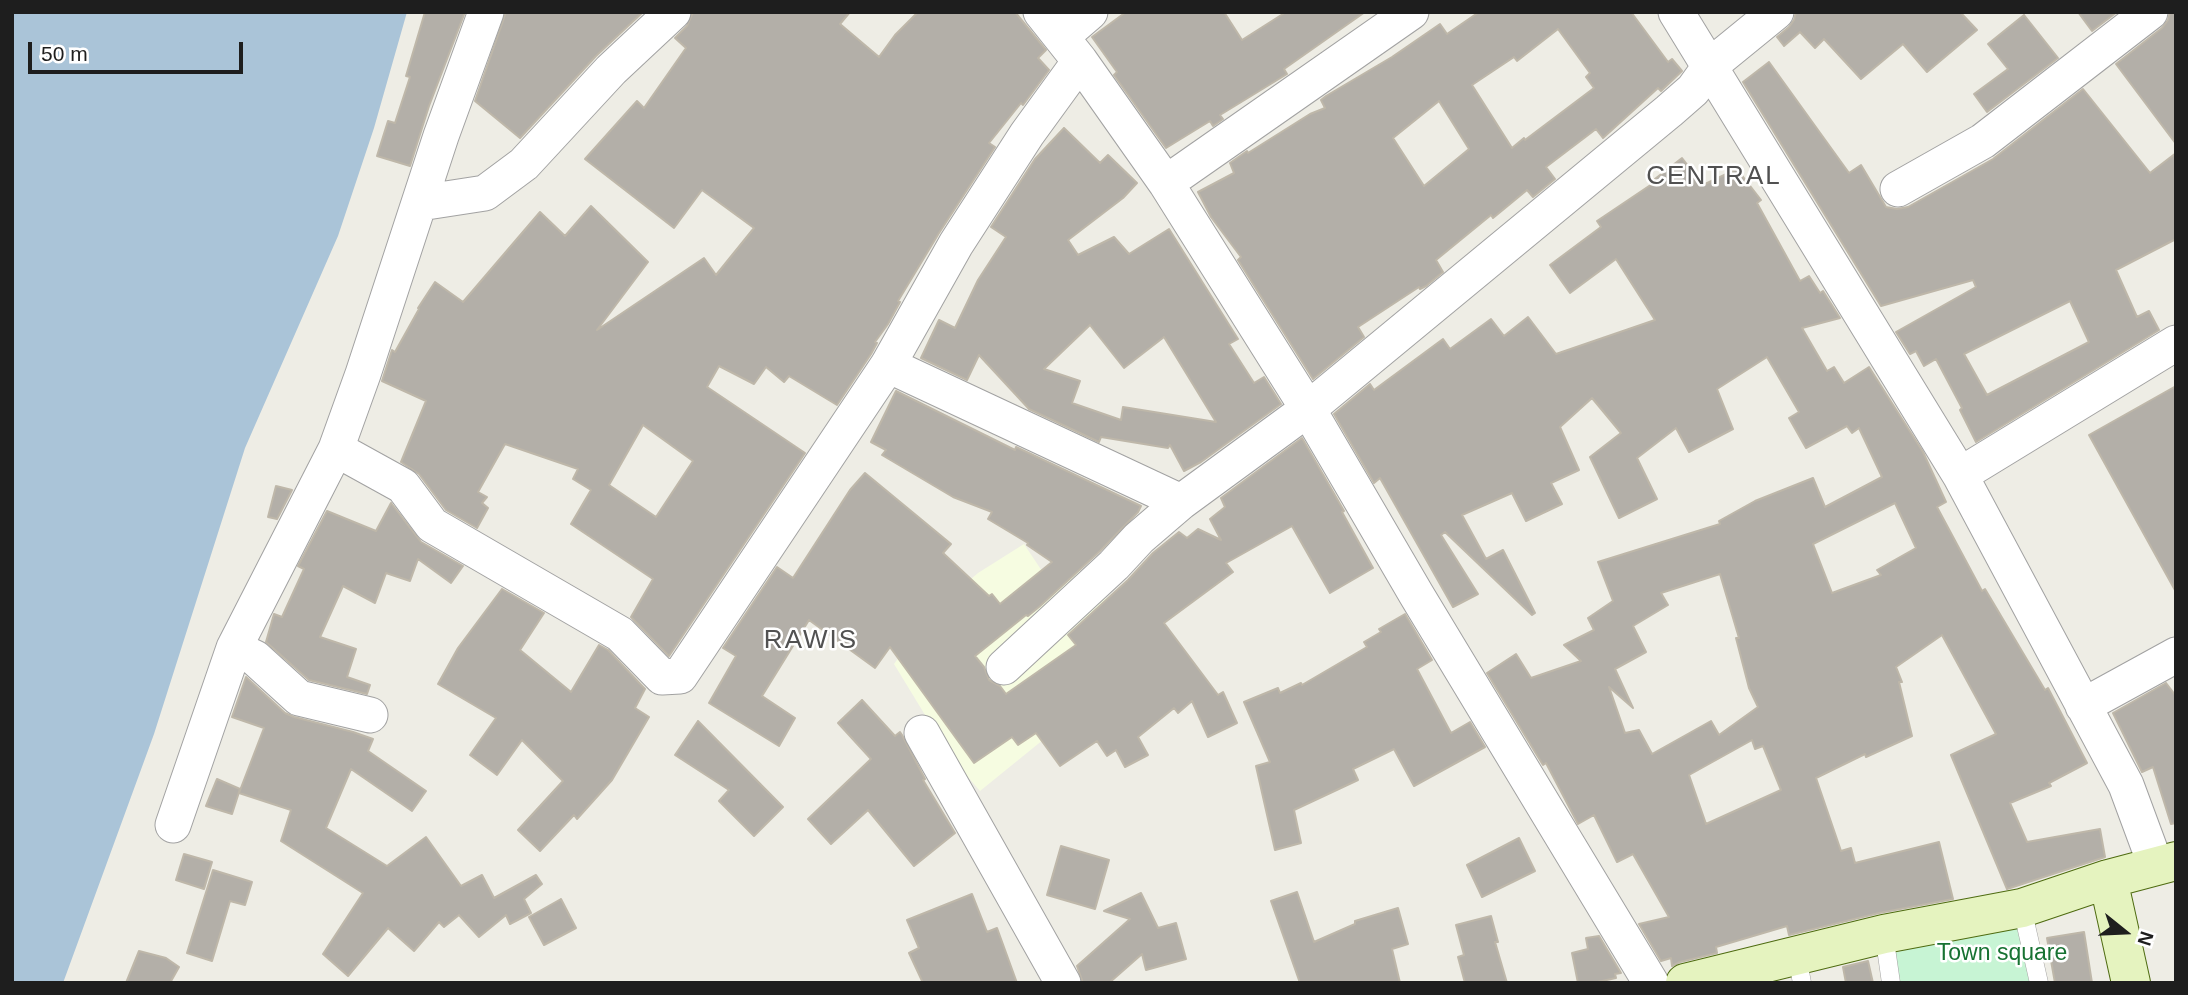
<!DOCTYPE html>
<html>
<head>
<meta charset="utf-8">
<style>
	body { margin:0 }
	#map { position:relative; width:2188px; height:995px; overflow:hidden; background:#eeede5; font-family:Helvetica,sans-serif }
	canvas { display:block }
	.frame { position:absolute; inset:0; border:14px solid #1e1e1e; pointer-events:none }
	.north { position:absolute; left:2090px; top:897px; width:70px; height:70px; -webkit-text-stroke:5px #fff; paint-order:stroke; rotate:108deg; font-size:19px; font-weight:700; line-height:28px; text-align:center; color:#1e1e1e }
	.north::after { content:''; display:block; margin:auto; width:24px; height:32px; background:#1e1e1e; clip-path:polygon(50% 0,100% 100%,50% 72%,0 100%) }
	.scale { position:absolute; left:28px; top:42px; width:215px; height:32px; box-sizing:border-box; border:4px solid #1e1e1e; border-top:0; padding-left:9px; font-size:21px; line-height:24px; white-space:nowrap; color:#1e1e1e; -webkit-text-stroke:5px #fff; paint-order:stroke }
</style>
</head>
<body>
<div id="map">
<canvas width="2188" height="995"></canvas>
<div class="frame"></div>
<div class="north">N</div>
<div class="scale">50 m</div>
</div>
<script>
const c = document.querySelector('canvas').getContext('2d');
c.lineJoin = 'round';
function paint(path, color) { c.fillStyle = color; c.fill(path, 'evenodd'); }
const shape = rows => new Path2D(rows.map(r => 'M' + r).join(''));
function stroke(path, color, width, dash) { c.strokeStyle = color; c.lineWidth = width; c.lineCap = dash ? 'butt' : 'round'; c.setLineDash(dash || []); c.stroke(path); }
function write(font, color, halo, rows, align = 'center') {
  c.font = font + ' Helvetica,sans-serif'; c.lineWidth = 5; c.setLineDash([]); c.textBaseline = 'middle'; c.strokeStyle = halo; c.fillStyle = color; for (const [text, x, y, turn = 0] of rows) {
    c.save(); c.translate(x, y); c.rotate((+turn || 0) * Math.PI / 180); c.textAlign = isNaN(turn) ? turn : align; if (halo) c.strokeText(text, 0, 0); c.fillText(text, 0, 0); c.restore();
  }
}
const education = shape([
	[1024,544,1050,583,1074,565,1126,618,1149,654,980,791,950,756,894,664,929,615,978,573]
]);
const park = shape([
	[2025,919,2038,983,1884,983,1878,957]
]);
const water = shape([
	[12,12,407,12,374,128,338,236,245,448,154,734,63,983,12,983]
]);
const building = shape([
	[425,12,465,12,429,106,410,166,377,156,388,121,395,123,410,77,406,76,425,12],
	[506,12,643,12,596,56,520,138,475,101,506,12],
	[693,12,850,12,840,24,879,57,895,35,918,12,1015,12,1046,50,1038,58,1049,70,1023,105,1021,103,989,143,995,147,939,233,898,301,900,302,888,324,875,342,877,343,871,354,837,405,789,376,784,382,766,367,754,384,719,366,707,387,805,453,669,656,631,617,653,579,571,524,591,490,573,479,578,469,505,444,478,492,487,497,482,503,488,508,477,528,446,510,419,474,401,462,426,401,382,381,392,350,395,352,419,309,418,308,435,282,463,302,540,212,565,236,591,206,648,262,597,330,704,258,716,275,754,228,702,190,674,228,585,159,637,101,644,108,686,48,675,38,687,26,693,12],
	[643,425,693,461,656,517,609,485,643,425],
	[1126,12,1224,12,1242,40,1286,12,1365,12,1284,69,1287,74,1220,115,1223,119,1213,126,1210,121,1166,148,1114,75,1117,72,1092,37,1126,12],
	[1479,12,1631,12,1668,62,1672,59,1682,71,1661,91,1658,88,1603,138,1596,129,1546,167,1555,179,1533,197,1527,190,1493,218,1491,215,1436,260,1443,272,1426,286,1420,289,1419,287,1358,327,1364,337,1313,379,1238,260,1241,257,1211,217,1198,192,1234,173,1230,163,1247,151,1248,153,1310,114,1325,108,1321,100,1326,96,1392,57,1440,24,1447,34,1479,12],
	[1558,29,1590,73,1586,77,1594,88,1525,140,1524,138,1512,148,1472,85,1514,57,1517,61,1558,29],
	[1439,101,1469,149,1424,186,1393,138,1439,101],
	[1796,12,1960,12,1977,30,1927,72,1903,44,1861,79,1824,39,1815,48,1800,32,1784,46,1777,37,1789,27,1794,20,1796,12],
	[2078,12,2117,12,2092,31,2078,12],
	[2170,12,2176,12,2176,144,2116,64,2162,28,2168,20,2170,12],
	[2024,15,2058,58,1987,112,1974,94,2008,69,1988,44,2024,15],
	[1769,62,1849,173,1861,165,1886,207,1897,209,1908,207,1993,159,2083,89,2150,173,2176,153,2176,239,2116,270,2137,317,2149,311,2159,330,1976,442,1960,410,1962,408,1936,359,1924,366,1916,351,1910,354,1896,332,1976,287,1973,280,1881,306,1743,82,1769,62],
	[2070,301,2089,342,1987,395,1964,354,2070,301],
	[1064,128,1100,163,1108,155,1137,183,1123,198,1068,240,1078,255,1114,237,1129,254,1169,229,1238,339,1229,344,1254,383,1264,377,1281,404,1201,462,1184,471,1170,445,1168,448,1101,437,1099,442,1029,409,979,355,967,380,921,358,939,320,955,328,978,280,1006,237,991,227,1035,159,1064,128],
	[1090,325,1124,368,1164,337,1216,422,1123,407,1121,420,1072,403,1080,381,1044,369,1090,325],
	[1682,158,1703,185,1737,169,1761,200,1757,203,1800,281,1809,276,1820,293,1823,291,1840,318,1802,328,1827,371,1834,367,1844,383,1869,367,1923,452,1946,502,1937,507,1982,591,1985,589,2045,690,2048,688,2087,763,2049,783,2051,786,2010,803,2027,842,2100,829,2105,857,2007,889,1951,755,1996,734,1942,635,1896,667,1902,682,1899,682,1912,736,1866,757,1865,754,1816,778,1841,851,1851,848,1855,863,1939,842,1953,899,1879,913,1789,935,1787,926,1716,947,1717,953,1680,962,1672,966,1671,958,1661,961,1639,924,1669,917,1633,854,1617,862,1594,815,1578,824,1546,763,1543,765,1487,673,1516,654,1531,678,1581,661,1564,645,1594,630,1588,618,1613,601,1598,562,1720,524,1719,521,1755,501,1813,478,1825,507,1882,477,1859,428,1852,433,1847,426,1806,448,1789,418,1799,412,1767,357,1717,389,1733,429,1689,452,1676,428,1637,458,1657,499,1619,518,1590,457,1621,433,1592,398,1560,427,1579,470,1551,483,1562,504,1526,521,1512,493,1462,515,1486,559,1503,550,1535,613,1532,615,1445,532,1441,535,1478,594,1453,607,1380,478,1374,483,1334,414,1370,384,1374,390,1443,339,1450,349,1491,319,1504,336,1528,317,1556,354,1655,320,1616,259,1570,293,1550,265,1601,227,1597,221,1652,184,1651,182,1682,158],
	[1895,503,1916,548,1877,570,1881,575,1832,593,1813,544,1895,503],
	[1720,574,1739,638,1736,638,1749,688,1758,707,1719,735,1711,721,1652,754,1639,730,1625,733,1609,687,1633,708,1615,669,1646,652,1633,626,1668,605,1661,593,1720,574],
	[1752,740,1755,749,1763,746,1781,790,1706,824,1689,775,1752,740],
	[2176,386,2176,592,2089,435,2176,386],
	[896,391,1015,450,1016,447,1141,506,1138,512,1100,551,1039,607,1028,616,1026,615,975,656,984,667,989,680,1000,686,1006,694,1076,645,1068,635,1128,580,1153,553,1179,532,1187,538,1198,529,1221,540,1210,519,1225,507,1221,498,1302,438,1344,511,1342,512,1373,568,1330,593,1292,526,1226,563,1233,572,1164,623,1218,695,1223,692,1237,723,1208,737,1192,701,1178,713,1174,708,1138,737,1148,755,1125,767,1116,750,1107,756,1097,741,1060,766,1036,733,1018,745,1012,737,974,763,890,647,875,668,809,620,762,696,795,718,779,746,709,703,736,656,723,648,777,567,793,578,850,490,865,473,951,544,943,553,989,596,992,594,1000,604,1052,562,1027,545,1028,543,988,519,992,512,953,497,882,455,886,450,871,442,896,391],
	[276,486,292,490,277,519,268,517,276,486],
	[391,503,421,542,463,566,451,583,418,559,410,581,386,573,375,603,343,586,320,637,356,649,347,677,370,685,367,694,309,680,266,642,274,614,282,617,304,569,298,566,327,511,376,531,391,503],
	[502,589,544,613,520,650,571,692,599,645,608,650,645,689,635,708,649,717,612,780,577,819,574,815,540,851,518,830,563,781,522,740,497,775,470,755,496,718,438,684,458,648,502,589],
	[1405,614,1432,660,1417,669,1451,733,1470,722,1485,747,1414,786,1394,749,1353,769,1358,780,1294,810,1301,843,1275,850,1256,766,1270,762,1244,702,1278,688,1280,693,1301,683,1302,685,1367,647,1364,642,1381,632,1379,629,1405,614],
	[246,677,285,713,294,717,353,732,373,739,368,751,426,791,412,811,351,769,326,828,387,866,426,837,461,886,482,875,494,898,536,875,542,884,524,899,531,913,510,924,506,915,479,937,459,915,444,927,439,922,414,951,388,928,348,976,323,954,363,893,281,841,291,810,239,793,264,728,232,717,246,677],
	[2166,683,2176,696,2176,823,2171,824,2153,767,2142,772,2113,713,2166,683],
	[862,700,895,736,900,732,902,735,925,779,923,780,955,833,914,866,868,810,831,844,808,819,871,759,838,723,862,700],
	[698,721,783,807,754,836,719,801,729,790,675,755,698,721],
	[217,779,240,789,232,814,206,806,217,779],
	[1519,838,1535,871,1482,897,1467,865,1519,838],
	[1061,846,1109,860,1095,909,1047,895,1061,846],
	[184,854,212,862,204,889,176,880,184,854],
	[213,870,252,882,245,905,230,901,212,961,187,953,213,870],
	[1297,892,1314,942,1355,924,1355,921,1398,908,1408,944,1392,949,1400,983,1300,983,1271,901,1297,892],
	[1141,893,1158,928,1176,923,1186,959,1146,970,1142,954,1109,983,1083,983,1077,966,1130,919,1104,911,1141,893],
	[972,894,987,932,997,928,1017,983,923,983,909,953,919,948,907,920,972,894],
	[561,899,576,928,544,945,529,917,561,899],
	[1491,916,1498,942,1495,942,1507,983,1465,983,1458,957,1464,955,1456,925,1491,916],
	[2084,932,2092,983,2055,983,2047,938,2084,932],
	[1599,936,1621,973,1615,974,1616,978,1593,983,1578,983,1572,953,1588,949,1586,938,1599,936],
	[139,951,166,958,179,967,170,983,126,983,139,951],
	[1868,961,1873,983,1846,983,1843,967,1868,961]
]);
const lane = shape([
	[2022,908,2039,983],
	[1884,934,1891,983],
	[1797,956,1802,983]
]);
const street = shape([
	[1041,12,1080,61,1166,183,1308,409,1416,594,1651,983],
	[1676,12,1960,475,2126,785,2156,866],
	[1061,37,1090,12],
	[1166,183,1411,12],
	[1898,189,1983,141,2150,12],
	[420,203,485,193,524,164,611,70,673,12],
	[888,365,1181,502,1308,409,1669,111,1693,90,1711,65,1776,12],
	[336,449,403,486,432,525,620,634,662,677,680,676,888,365,956,244,1027,134,1080,61],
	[1960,475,2176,343],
	[234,648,255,658,299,698,370,715],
	[1004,667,1114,565,1139,538,1181,502],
	[2083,706,2176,655],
	[922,733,1063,983],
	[173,825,234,648,336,449,363,374,441,136,486,12]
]);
const secondary = shape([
	[2108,879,2131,983],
	[1685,983,1884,934,2022,908,2108,879,2176,861]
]);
const parkNames = [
	["Town square",2002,954]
];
const quarterNames = [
	["CENTRAL",1714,177],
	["RAWIS",811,641]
];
paint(education, '#f6fce1');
paint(park, '#c7f4d4');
paint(water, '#aac4d8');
paint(building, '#b3afa8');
stroke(building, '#beb7a9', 2);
stroke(lane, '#a2a2a2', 19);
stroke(street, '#a2a2a2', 37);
stroke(secondary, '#4e6b10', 40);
stroke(lane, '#fff', 18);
stroke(street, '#fff', 35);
stroke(secondary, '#e5f3bf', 38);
write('23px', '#177232', '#fff', parkNames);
c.letterSpacing = '2px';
write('26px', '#515151', '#fff', quarterNames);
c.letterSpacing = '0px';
</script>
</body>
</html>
